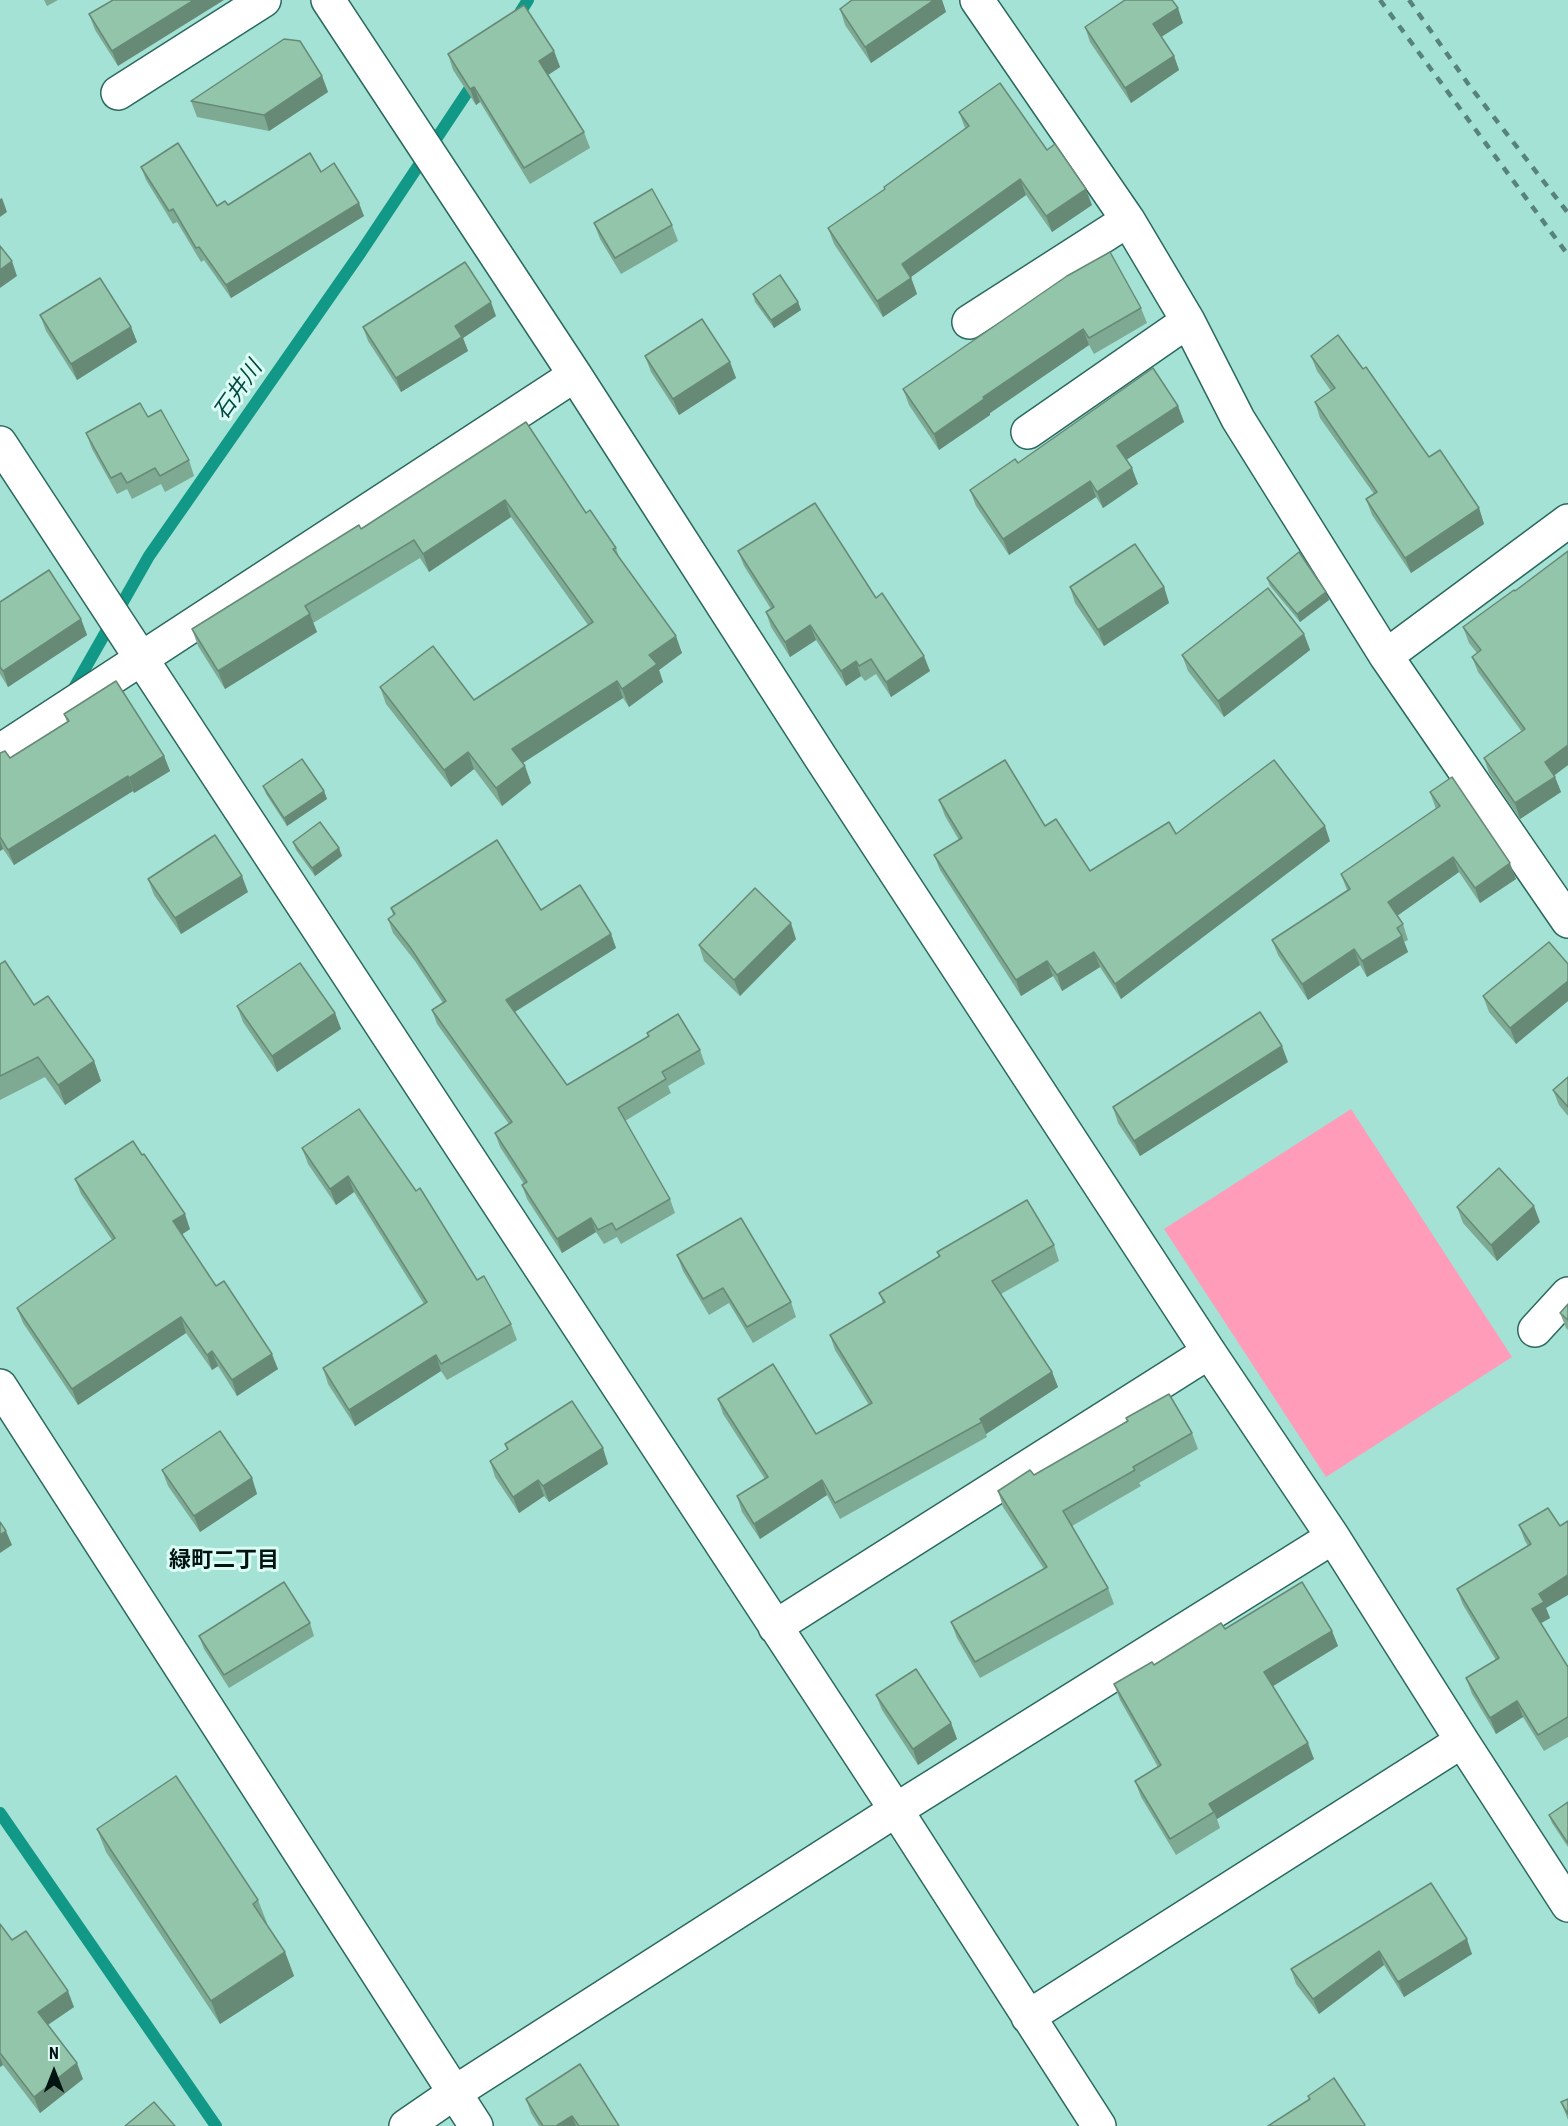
<!DOCTYPE html>
<html>
<head>
<meta charset="utf-8">
<style>
	body { margin:0 }
	#map { position:relative; width:1568px; height:2126px; overflow:hidden; background:#a3e2d5; font-family:"Roboto Condensed",sans-serif }
	canvas { display:block }
	.north { position:absolute; left:24px; top:2042px; width:60px; height:60px; -webkit-text-stroke:4px #ddfcf5; paint-order:stroke; rotate:0deg; font-size:16px; font-weight:700; line-height:24px; text-align:center; color:#001511 }
	.north::after { content:''; display:block; margin:auto; width:21px; height:27px; background:#001511; clip-path:polygon(50% 0,100% 100%,50% 72%,0 100%) }
</style>
</head>
<body>
<div id="map">
<canvas width="1568" height="2126"></canvas>
<div class="north">N</div>
</div>
<script>
const c = document.querySelector('canvas').getContext('2d');
c.lineJoin = 'round';
function paint(path, color) { c.fillStyle = color; c.fill(path, 'evenodd'); }
const shape = rows => new Path2D(rows.map(r => 'M' + r).join(''));
function stroke(path, color, width, dash) { c.strokeStyle = color; c.lineWidth = width; c.lineCap = dash ? 'butt' : 'round'; c.setLineDash(dash || []); c.stroke(path); }
function write(font, color, halo, rows, align = 'center') {
  c.font = font + ' "Roboto Condensed","Noto Sans JP",sans-serif'; c.lineWidth = 6; c.setLineDash([]); c.textBaseline = 'middle'; c.strokeStyle = halo; c.fillStyle = color; for (const [text, x, y, turn = 0] of rows) {
    c.save(); c.translate(x, y); c.rotate((+turn || 0) * Math.PI / 180); c.textAlign = isNaN(turn) ? turn : align; if (halo) c.strokeText(text, 0, 0); c.fillText(text, 0, 0); c.restore();
  }
}
const green = shape([
	[1351,1109,1512,1357,1326,1477,1164,1229]
]);
const stream = shape([
	[516,19,528,0],
	[70,695,149,556,361,252,476,79],
	[0,1813,216,2126]
]);
const minor = shape([
	[328,0,575,375,821,758,1209,1352,1333,1537,1462,1741,1568,1905],
	[977,0,1128,220,1188,321,1238,419,1386,656,1568,921],
	[118,93,264,0],
	[969,322,1128,220],
	[1028,432,1188,321],
	[0,443,896,1810,1099,2126],
	[1386,656,1568,521],
	[0,751,575,375],
	[1535,1330,1568,1294],
	[0,1386,476,2126],
	[775,1627,1209,1352],
	[1028,2017,1462,1741],
	[406,2126,454,2093,896,1810,1333,1537]
]);
const rail = shape([
	[1380,0,1568,255],
	[1409,0,1469,85,1568,213]
]);
const wall = shape([
	[44,0,58,0,47,6],
	[113,0,118,66,95,30,89,14],
	[852,0,942,0,946,12,871,63,845,25,840,9],
	[1183,23,1161,37,1174,56,1179,70,1131,103,1090,42,1085,27],
	[554,51,560,67,548,75,584,132,590,148,530,184,480,102,476,105,453,70,448,54],
	[322,76,328,92,269,131,197,117,191,101],
	[959,112,1047,150,1092,205,1052,232,1026,195,911,277,917,294,883,317,834,244,828,228,885,190,884,187,965,128],
	[141,167,217,206,228,205,321,172,364,216,231,298,204,260,201,262,177,222,173,224,146,180],
	[594,223,672,225,678,241,621,274,600,239],
	[753,294,798,302,801,310,774,328,755,302],
	[1141,308,1147,323,1094,354,1089,345,990,413,990,415,939,450,909,405,903,389],
	[40,315,131,327,137,342,77,380,46,331],
	[496,316,463,338,468,351,401,392,368,341,363,327],
	[645,356,730,362,736,378,679,415,651,372],
	[1311,356,1429,457,1479,508,1484,524,1411,573,1372,515,1366,499,1374,494,1320,418,1315,402,1331,391,1317,371],
	[1178,406,1184,422,1126,460,1138,484,1103,508,1096,497,1009,555,976,506,970,490,1018,463],
	[148,417,189,460,194,476,165,492,161,484,132,499,127,489,117,494,92,449,86,433],
	[526,422,586,513,616,548,619,557,682,653,659,670,663,682,629,707,623,698,523,763,531,783,502,806,474,769,451,787,386,704,380,687,474,700,588,625,511,517,429,572,420,558,313,623,317,632,225,689,198,646,192,629,361,529],
	[738,551,876,598,930,671,891,697,876,674,865,681,861,676,846,686,816,640,790,657,771,627,766,612,771,609,744,566],
	[1267,578,1329,600,1300,622,1270,586],
	[1070,587,1164,587,1169,603,1104,646,1075,603],
	[0,602,81,619,87,635,8,687,0,674],
	[1463,627,1568,765,1554,775,1561,792,1520,819,1489,773,1484,758,1522,732,1478,672,1472,657,1477,653,1469,643],
	[1304,634,1310,650,1224,717,1188,671,1182,655],
	[64,714,164,756,170,771,134,793,133,791,14,865,3,849,0,851,0,753,10,758,67,722],
	[263,786,324,791,327,799,287,826,266,794],
	[1430,792,1516,879,1480,903,1459,872,1397,916,1403,924,1408,940,1404,942,1408,952,1367,977,1360,965,1308,1000,1278,955,1272,940,1347,890,1341,874,1436,809],
	[939,800,1045,826,1090,871,1176,834,1330,841,1121,999,1100,967,1062,991,1053,976,1021,996,940,870,934,855,959,840,945,816],
	[293,842,339,848,342,856,315,876,296,850],
	[148,879,248,892,181,934,154,895],
	[391,908,541,910,611,934,616,948,515,1012,567,1085,648,1036,647,1033,700,1050,705,1064,668,1086,671,1093,625,1121,670,1199,675,1213,621,1244,617,1237,604,1244,596,1232,562,1253,527,1199,522,1185,524,1184,500,1147,495,1133,509,1124,437,1024,432,1010,443,1003,415,961,393,933,388,919,393,915],
	[796,939,740,996,704,961,699,945],
	[0,964,34,1005,94,1061,101,1081,65,1105,45,1077,0,1100],
	[1568,964,1568,1001,1516,1044,1489,1012,1483,996],
	[237,1006,335,1013,341,1029,277,1072,243,1022],
	[1288,1062,1140,1156,1118,1123,1113,1107],
	[1568,1077,1568,1116,1559,1105,1553,1090],
	[359,1109,477,1280,511,1324,517,1340,447,1380,441,1371,355,1426,328,1384,323,1368,424,1304,354,1192,336,1205,308,1164,302,1148],
	[75,1179,190,1229,181,1235,216,1286,278,1369,237,1396,218,1366,212,1370,186,1333,78,1405,23,1323,17,1308,112,1240,81,1194],
	[1457,1207,1540,1222,1497,1261,1463,1223],
	[1054,1245,1059,1261,1001,1294,1052,1372,1058,1387,986,1434,987,1437,840,1519,827,1495,760,1539,742,1512,737,1496,765,1479,723,1414,718,1399,816,1434,869,1405,835,1350,830,1335,883,1303,879,1293,939,1257,937,1252],
	[677,1255,791,1302,796,1317,753,1343,729,1303,709,1315,683,1271],
	[1568,1304,1568,1330,1566,1328,1560,1313],
	[1126,1418,1192,1433,1198,1449,1139,1483,1141,1486,1072,1526,1108,1588,1114,1604,980,1678,957,1638,951,1622,1044,1569,1003,1507,998,1491,1034,1475,1127,1421],
	[505,1444,608,1464,549,1502,544,1496,519,1513,495,1477,490,1461,507,1450],
	[162,1470,252,1478,257,1494,200,1532,168,1486],
	[1548,1508,1546,1608,1550,1618,1541,1623,1568,1667,1568,1737,1544,1751,1523,1717,1496,1734,1472,1694,1466,1678,1496,1660,1463,1605,1457,1589,1528,1546,1525,1541,1519,1525],
	[310,1623,314,1636,229,1688,204,1649,199,1636],
	[1225,1629,1332,1631,1338,1646,1273,1686,1314,1759,1217,1819,1220,1828,1176,1855,1141,1797,1135,1781,1158,1767,1120,1700,1114,1684],
	[876,1695,951,1723,957,1739,918,1765,882,1710],
	[1568,1802,1568,1847,1552,1823,1549,1815],
	[97,1829,258,1900,267,1923,266,1924,285,1952,294,1976,220,2024,106,1852],
	[1431,1883,1472,1954,1404,1997,1384,1965,1319,2014,1296,1984,1291,1969],
	[0,1924,12,1940,74,2007,48,2025,83,2079,40,2113,3,2065,0,2067],
	[526,2099,619,2126,539,2126,531,2113],
	[1568,2099,1568,2120,1561,2102]
]);
const shadedWall = shape([
	[194,0,224,0,118,66,112,51],
	[934,0,942,0,946,12,871,63,865,47],
	[1178,8,1183,23,1158,39,1153,24],
	[554,51,560,67,545,77,539,61],
	[1174,56,1179,70,1131,103,1125,88],
	[322,76,328,92,269,131,264,115],
	[474,87,480,102,476,105,470,89],
	[1020,179,1026,195,908,279,902,264],
	[1086,189,1092,205,1052,232,1046,216],
	[2,198,7,212,0,217,0,199],
	[359,203,364,216,231,298,226,285],
	[12,261,17,276,0,288,0,270],
	[911,278,917,294,883,317,877,301],
	[491,302,496,316,463,338,468,351,401,392,396,378,455,326],
	[798,302,801,310,774,328,771,320],
	[131,327,137,342,77,380,71,364],
	[1083,329,1089,345,990,413,990,415,939,450,934,434,983,397],
	[730,362,736,378,679,415,673,399],
	[1178,406,1184,422,1123,462,1117,446],
	[1132,468,1138,484,1103,508,1097,492],
	[1090,481,1096,497,1009,555,1003,539],
	[505,500,511,517,429,572,423,554],
	[1479,508,1484,524,1411,573,1405,558],
	[1164,587,1169,603,1104,646,1098,630],
	[1326,592,1329,600,1300,622,1297,614],
	[310,614,317,632,225,689,218,671],
	[81,619,87,635,8,687,3,671],
	[810,625,816,640,790,657,785,642],
	[1304,634,1310,650,1224,717,1218,701],
	[676,636,682,653,659,670,663,682,629,707,622,689,649,655],
	[924,656,930,671,891,697,886,682],
	[856,661,861,676,846,686,841,671],
	[617,681,623,698,518,766,512,749],
	[1568,745,1568,765,1551,778,1545,762],
	[468,752,474,769,451,787,444,770],
	[164,756,170,771,134,793,129,778],
	[525,766,531,783,502,806,496,788],
	[128,776,133,791,14,865,8,850],
	[1555,777,1561,792,1520,819,1515,803],
	[324,791,327,799,287,826,284,818],
	[1325,826,1330,841,1121,999,1115,984],
	[0,840,3,849,0,851],
	[339,848,342,856,315,876,312,868],
	[1453,857,1459,872,1394,918,1388,902],
	[1510,863,1516,879,1480,903,1475,888],
	[242,876,248,892,181,934,175,918],
	[791,923,796,939,740,996,734,980],
	[611,934,616,948,511,1014,506,1000],
	[1402,936,1408,952,1367,977,1362,961],
	[1354,949,1360,965,1308,1000,1302,984],
	[1094,952,1100,967,1062,991,1057,975],
	[1047,961,1053,976,1021,996,1016,980],
	[1568,981,1568,1001,1516,1044,1510,1028],
	[335,1013,341,1029,277,1072,272,1056],
	[1282,1046,1288,1062,1140,1156,1134,1141],
	[94,1061,101,1081,65,1105,58,1085],
	[348,1176,354,1192,336,1205,330,1189],
	[1534,1206,1540,1222,1497,1261,1491,1245],
	[185,1214,190,1229,178,1237,173,1221],
	[591,1218,596,1232,562,1253,557,1239],
	[181,1317,186,1333,78,1405,72,1389],
	[212,1351,218,1366,212,1370,207,1355],
	[272,1354,278,1369,237,1396,232,1380],
	[436,1355,441,1371,355,1426,349,1410],
	[1052,1372,1058,1387,986,1434,980,1419],
	[603,1448,608,1464,549,1502,543,1486],
	[252,1478,257,1494,200,1532,194,1516],
	[538,1480,544,1496,519,1513,513,1497],
	[822,1480,827,1495,760,1539,754,1524],
	[6,1531,12,1545,0,1553,0,1535],
	[1568,1575,1568,1595,1546,1608,1550,1618,1538,1625,1532,1609,1539,1594],
	[1332,1631,1338,1646,1270,1688,1264,1672],
	[1517,1701,1523,1717,1496,1734,1490,1718],
	[951,1723,957,1739,918,1765,913,1749],
	[1308,1743,1314,1759,1217,1819,1214,1812,1209,1804],
	[1467,1939,1472,1954,1404,1997,1398,1982],
	[1379,1951,1384,1965,1319,2014,1313,1999],
	[285,1952,294,1976,220,2024,211,2001],
	[68,1991,74,2007,43,2028,38,2012],
	[0,2057,3,2065,0,2067],
	[77,2063,83,2079,40,2113,34,2097],
	[572,2116,576,2126,556,2126]
]);
const building = shape([
	[113,0,194,0,112,51,89,14,113,0],
	[852,0,934,0,865,47,840,9,852,0],
	[1125,0,1172,0,1178,8,1153,24,1174,56,1125,88,1085,27,1125,0],
	[524,5,554,51,539,61,584,132,524,168,474,87,470,89,448,54,524,5],
	[284,39,300,41,322,76,264,115,191,101,284,39],
	[1000,83,1047,150,1055,144,1086,189,1046,216,1020,179,902,264,911,278,877,301,828,228,885,189,884,187,969,126,959,112,1000,83],
	[178,143,217,206,225,201,228,205,310,153,321,172,334,163,359,203,226,285,199,247,196,248,173,209,169,211,141,167,178,143],
	[652,189,672,225,615,258,594,223,652,189],
	[0,246,12,261,0,270,0,246],
	[1110,252,1141,308,1089,338,1083,329,983,397,984,399,934,434,903,389,1067,276,1110,252],
	[465,262,491,302,455,326,462,337,396,378,363,327,465,262],
	[780,275,798,302,771,320,753,294,780,275],
	[100,278,131,327,71,364,40,315,100,278],
	[702,319,730,362,673,399,645,356,702,319],
	[1338,335,1363,369,1366,367,1429,457,1440,450,1479,508,1405,558,1366,499,1377,492,1315,402,1335,388,1311,356,1338,335],
	[1153,368,1178,406,1117,446,1132,468,1097,492,1090,481,1003,539,970,490,1015,459,1018,463,1153,368],
	[140,403,148,417,161,410,189,460,160,476,155,468,127,483,121,473,111,478,86,433,140,403],
	[526,422,586,513,590,510,616,548,613,549,676,636,649,655,657,664,622,689,617,681,512,749,525,766,496,788,468,752,444,770,380,687,433,646,474,700,593,622,505,500,423,554,414,540,305,606,310,614,218,671,192,629,359,525,361,529,526,422],
	[815,503,876,598,882,593,924,656,886,682,871,659,859,666,856,661,841,671,810,625,785,642,766,612,774,607,738,551,815,503],
	[1135,544,1164,587,1098,630,1070,587,1135,544],
	[1568,551,1568,745,1545,762,1555,777,1515,803,1484,758,1525,729,1472,657,1481,650,1463,627,1514,590,1515,591,1568,551],
	[1299,552,1326,592,1297,614,1267,578,1299,552],
	[49,570,81,619,3,671,0,667,0,602,49,570],
	[1268,588,1304,634,1218,701,1182,655,1268,588],
	[116,681,164,756,129,778,128,776,8,850,0,837,0,753,5,751,10,758,69,721,64,714,116,681],
	[302,759,324,791,284,818,263,786,302,759],
	[1005,760,1045,826,1056,819,1090,871,1169,822,1176,834,1274,760,1325,826,1115,984,1094,952,1057,975,1047,961,1016,980,934,855,962,838,939,800,1005,760],
	[1452,777,1510,863,1475,888,1453,857,1388,902,1403,924,1397,928,1402,936,1362,961,1354,949,1302,984,1272,940,1350,889,1341,874,1440,806,1430,792,1452,777],
	[320,822,339,848,312,868,293,842,320,822],
	[215,835,242,876,175,918,148,879,215,835],
	[497,840,541,910,580,885,611,934,506,1000,567,1085,649,1036,647,1033,678,1014,700,1050,662,1072,666,1079,618,1108,670,1199,616,1230,612,1223,598,1230,591,1218,557,1239,522,1185,527,1182,495,1133,512,1122,432,1010,446,1001,410,947,388,919,395,914,391,908,497,840],
	[755,888,791,923,734,980,699,945,755,888],
	[1549,942,1568,964,1568,981,1510,1028,1483,996,1549,942],
	[5,961,34,1005,48,996,94,1061,58,1085,38,1057,0,1076,0,964,5,961],
	[300,963,335,1013,272,1056,237,1006,300,963],
	[1260,1012,1282,1046,1134,1141,1113,1107,1260,1012],
	[1568,1077,1568,1107,1553,1090,1568,1077],
	[359,1109,416,1191,420,1188,477,1280,484,1276,511,1324,441,1364,436,1355,349,1410,323,1368,427,1302,348,1176,330,1189,302,1148,359,1109],
	[133,1141,142,1155,144,1154,185,1214,173,1221,216,1286,224,1281,272,1354,232,1380,212,1351,207,1355,181,1317,72,1389,17,1308,115,1238,75,1179,133,1141],
	[1499,1168,1534,1206,1491,1245,1457,1207,1499,1168],
	[1027,1200,1054,1245,992,1281,1052,1372,980,1419,982,1422,835,1503,822,1480,754,1524,737,1496,768,1477,718,1399,773,1364,816,1434,872,1403,830,1335,885,1302,879,1293,940,1256,937,1252,1027,1200],
	[741,1218,791,1302,747,1327,723,1288,703,1299,677,1255,741,1218],
	[1568,1304,1568,1320,1560,1313,1568,1304],
	[1169,1394,1192,1433,1133,1467,1135,1470,1063,1511,1108,1588,975,1662,951,1622,1047,1567,998,1491,1030,1470,1034,1475,1128,1421,1126,1418,1169,1394],
	[572,1401,603,1448,543,1486,538,1480,513,1497,490,1461,508,1449,505,1444,572,1401],
	[220,1431,252,1478,194,1516,162,1470,220,1431],
	[1548,1508,1560,1526,1568,1521,1568,1575,1539,1594,1544,1602,1532,1609,1568,1667,1568,1717,1538,1735,1517,1701,1490,1718,1466,1678,1499,1658,1457,1589,1531,1544,1519,1525,1548,1508],
	[0,1522,6,1531,0,1535,0,1522],
	[284,1582,310,1623,224,1675,199,1636,284,1582],
	[1302,1582,1332,1631,1264,1672,1308,1743,1209,1804,1214,1812,1170,1839,1135,1781,1161,1765,1114,1684,1152,1662,1154,1665,1221,1623,1225,1629,1302,1582],
	[916,1669,951,1723,913,1749,876,1695,916,1669],
	[176,1776,258,1900,253,1904,285,1952,211,2001,97,1829,176,1776],
	[1568,1802,1568,1843,1549,1815,1568,1802],
	[1431,1883,1467,1939,1398,1982,1379,1951,1313,1999,1291,1969,1431,1883],
	[0,1924,12,1940,26,1931,68,1991,38,2012,77,2063,34,2097,0,2053,0,1924],
	[580,2064,619,2126,579,2126,572,2116,556,2126,543,2126,526,2099,580,2064],
	[1334,2078,1365,2125,1364,2126,1268,2126,1310,2099,1308,2096,1334,2078],
	[1568,2099,1568,2114,1561,2102,1568,2099],
	[154,2102,175,2126,125,2126,154,2102]
]);
const waterNames = [
	["石井川",239,391,-55]
];
const neighbourhoodNames = [
	["緑町二丁目",224,1561]
];
paint(green, '#ff9cba');
stroke(stream, '#119887', 12);
stroke(minor, '#2b695e', 36);
stroke(minor, '#fff', 33);
stroke(rail, '#57837a', 4.5, [8, 8]);
paint(wall, '#7ea992');
paint(shadedWall, '#678a77');
paint(building, '#93c5aa');
stroke(building, '#678a77', 1.5);
write('italic 22px', '#014940', '#ddfcf5', waterNames);
write('bold 22px', '#001511', '#ddfcf5', neighbourhoodNames);
</script>
</body>
</html>
